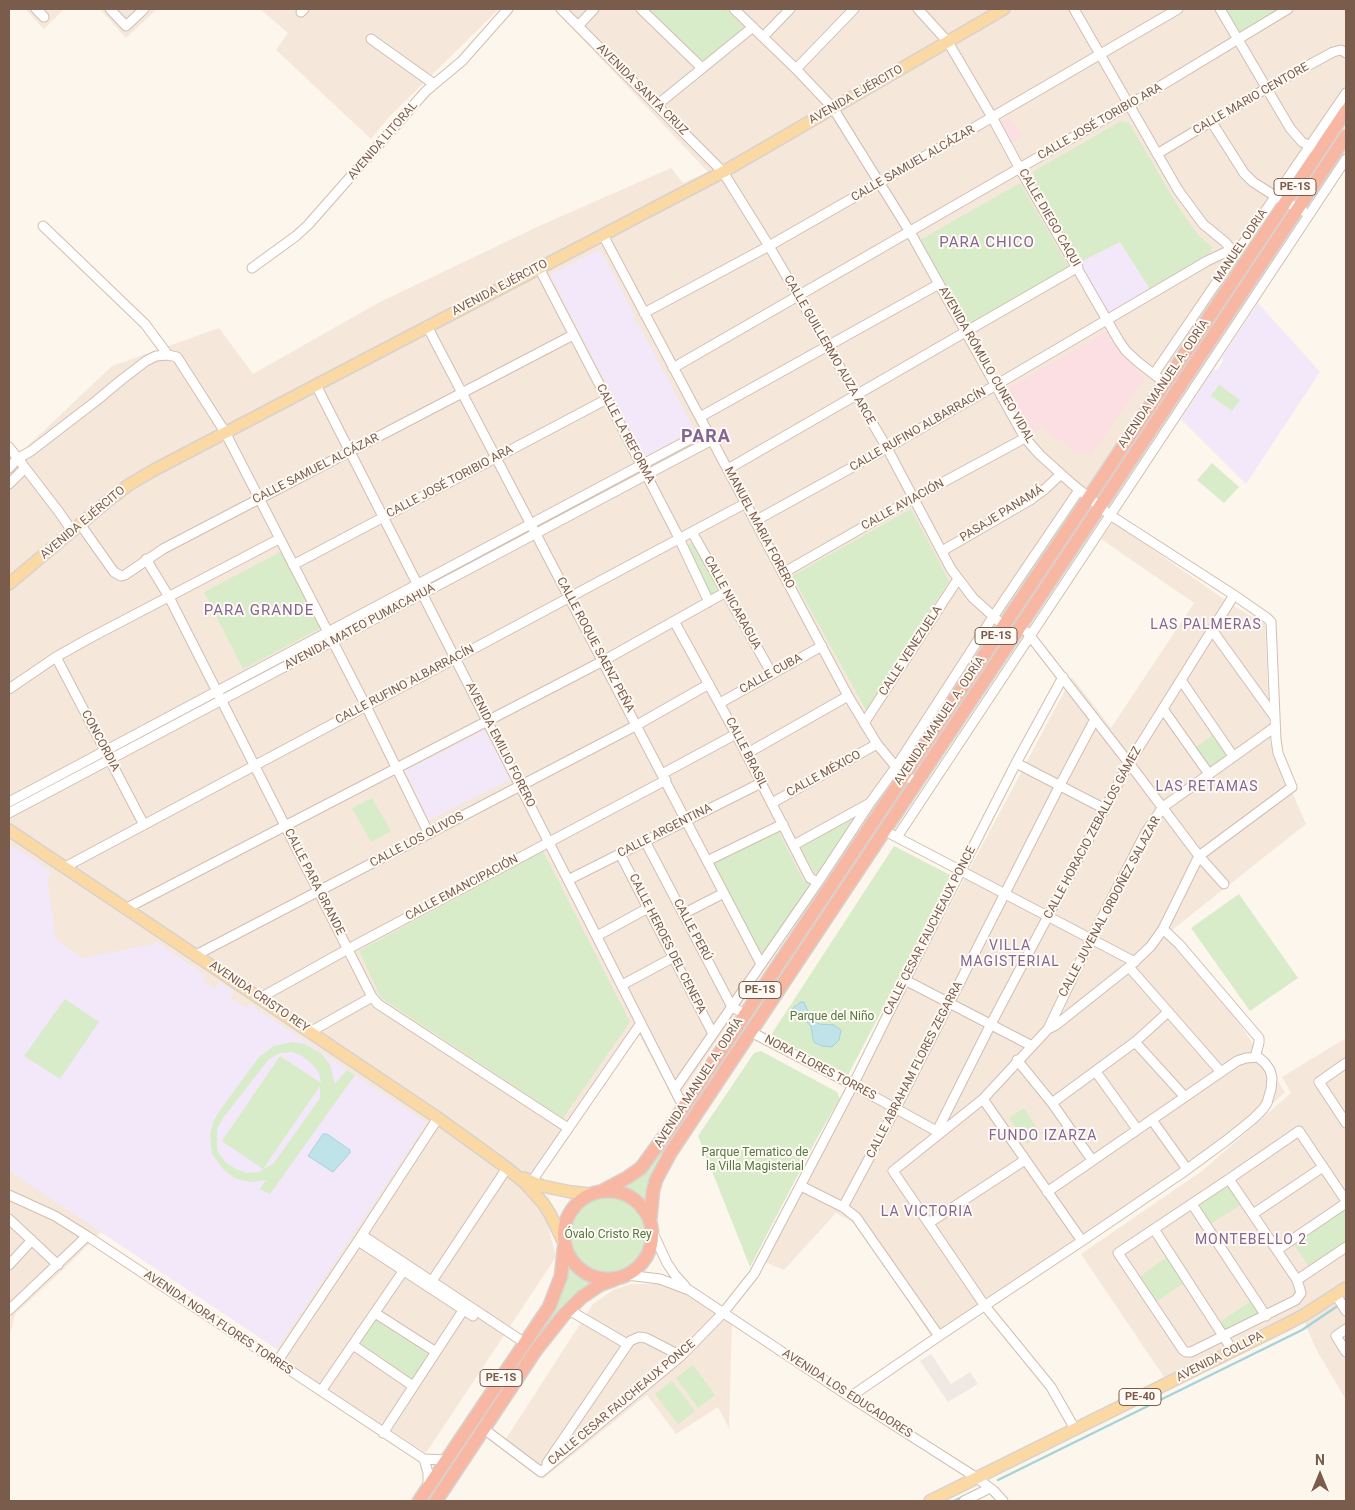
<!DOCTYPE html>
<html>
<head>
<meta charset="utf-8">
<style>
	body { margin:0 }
	#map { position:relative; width:1355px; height:1510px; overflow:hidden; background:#fdf6ec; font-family:Roboto,sans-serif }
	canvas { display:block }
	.frame { position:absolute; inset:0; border:10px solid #7a5c4d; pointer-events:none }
	.north { position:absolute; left:1295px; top:1450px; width:50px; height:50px; -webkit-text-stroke:4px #fffaf3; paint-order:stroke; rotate:0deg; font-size:14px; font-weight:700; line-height:20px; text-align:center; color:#7a5c4d }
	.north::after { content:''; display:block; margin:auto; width:18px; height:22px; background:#7a5c4d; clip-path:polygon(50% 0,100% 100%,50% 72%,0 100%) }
</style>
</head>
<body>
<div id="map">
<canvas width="1355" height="1510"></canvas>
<div class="frame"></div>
<div class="north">N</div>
</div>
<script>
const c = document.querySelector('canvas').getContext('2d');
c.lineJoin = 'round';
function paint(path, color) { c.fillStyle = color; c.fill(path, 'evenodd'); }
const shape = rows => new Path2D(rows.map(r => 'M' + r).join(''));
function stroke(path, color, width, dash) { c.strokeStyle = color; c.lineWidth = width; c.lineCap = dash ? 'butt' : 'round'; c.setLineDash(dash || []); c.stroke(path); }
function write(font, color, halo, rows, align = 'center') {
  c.font = font + ' Roboto,sans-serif'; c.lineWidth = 4; c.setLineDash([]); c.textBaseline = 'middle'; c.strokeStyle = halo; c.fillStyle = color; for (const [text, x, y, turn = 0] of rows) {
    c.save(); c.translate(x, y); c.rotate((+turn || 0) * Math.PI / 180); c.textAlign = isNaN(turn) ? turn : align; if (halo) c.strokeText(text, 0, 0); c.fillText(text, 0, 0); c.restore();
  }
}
const residential = shape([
	[25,9,64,9,44,29],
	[100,9,157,9,126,38],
	[260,9,499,9,389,117,371,139,276,50,288,33],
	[554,9,1346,9,1346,97,919,740,675,1103,639,1034,528,1194,536,1204,547,1221,556,1257,426,1453,282,1360,277,1349,101,1232,67,1266,15,1314,9,1340,9,445,18,455,112,366,219,328,253,374,378,303,537,227,671,168,683,183,708,172],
	[1113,522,1234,606,1265,624,1270,742,1306,824,1167,934,1235,1017,1285,1092,1237,1137,1200,1167,932,1338,861,1227,836,1213,784,1270,765,1262,887,1024,1072,677,1111,728,1194,603,1101,539],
	[1346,1038,1346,1400,1316,1349,1300,1312,1166,1380,1081,1254,1202,1171,1291,1093,1282,1077],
	[631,1284,660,1284,686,1293,732,1323,729,1428,718,1407,676,1434,647,1395,543,1479,500,1448,593,1304,613,1290]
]);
const industrial = shape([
	[931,1354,951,1384,970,1372,978,1384,948,1402,920,1361]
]);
const education = shape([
	[1120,242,1150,289,1111,312,1107,311,1080,262],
	[599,250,601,251,634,314,633,317,637,325,639,325,661,366,663,373,665,373,694,429,644,457,551,277,551,274],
	[1258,303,1320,372,1246,484,1181,419,1213,370,1217,370,1223,362,1222,357],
	[485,730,510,780,429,820,405,771],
	[9,844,51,871,47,880,56,939,82,958,154,944,157,942,205,975,203,981,215,989,220,982,234,991,230,998,247,1008,250,1004,427,1123,277,1349,9,1171]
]);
const medical = shape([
	[1010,117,1022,136,1011,143,1001,125,1001,122],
	[1106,332,1119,351,1145,378,1091,455,1087,453,1073,450,1042,427,1032,435,1006,396,1007,389]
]);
const green = shape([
	[648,9,725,9,745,28,703,61],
	[1224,9,1279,9,1239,33],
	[1121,121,1129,123,1179,208,1198,235,1212,247,1211,252,1150,289,1120,242,1080,262,1033,181,1034,171],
	[1020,183,1069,267,969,324,920,240],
	[1243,275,1246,277,1113,481,1108,481,1105,479],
	[1219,385,1240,400,1232,411,1211,396],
	[1212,463,1239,487,1224,503,1197,480],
	[911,509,949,581,866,710,792,576],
	[692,543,722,591,710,596,687,545],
	[282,551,321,628,243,669,204,592],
	[1001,641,1003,643,917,776,910,776],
	[1213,735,1228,755,1210,767,1196,747],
	[907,781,909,784,755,1015,752,1012],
	[372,798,391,831,371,842,352,808],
	[863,808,817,877,799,845],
	[778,831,803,880,810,884,765,952,759,951,714,863],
	[894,846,952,876,848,1075,771,1035],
	[543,851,630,1022,563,1118,381,998,359,951],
	[1239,894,1298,978,1250,1011,1191,928],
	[65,999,99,1022,60,1079,24,1056],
	[746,1020,751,1020,752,1021,649,1186,646,1204,638,1196,620,1187],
	[292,1042,305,1044,322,1054,330,1065,335,1084,347,1070,355,1075,270,1194,260,1189,266,1180,253,1182,240,1180,233,1177,223,1169,212,1154,210,1135,213,1122,220,1110,259,1057,274,1046],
	[292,1052,302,1056,312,1064,319,1073,321,1083,280,1056,222,1141,263,1169,320,1086,320,1098,274,1163,259,1172,247,1173,236,1169,226,1163,218,1152,217,1147,217,1129,223,1118,269,1059,280,1053],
	[761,1051,837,1092,840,1098,816,1140,750,1267,698,1136,754,1053],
	[1024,1108,1041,1134,1027,1144,1009,1118],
	[1229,1184,1242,1204,1209,1225,1196,1205],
	'567 1235a41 41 0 1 1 82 0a41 41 0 1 1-82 0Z',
	[1346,1207,1346,1243,1310,1268,1292,1242],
	[1167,1257,1184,1283,1154,1303,1138,1278],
	[566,1263,575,1272,583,1277,598,1282,587,1288,436,1501,427,1501,549,1317],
	[1251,1301,1260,1314,1226,1331,1220,1322],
	[375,1320,429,1355,412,1381,358,1345],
	[693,1365,715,1395,698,1408,676,1378],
	[672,1381,695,1411,678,1424,655,1394]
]);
const water = shape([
	[801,1002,804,1002,810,1016,819,1024,834,1025,841,1030,839,1040,832,1047,822,1046,815,1043,813,1040,811,1026,802,1018,794,1015,793,1008,801,1002],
	[323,1134,327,1134,350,1150,350,1153,333,1172,308,1156,323,1134]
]);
const stream = shape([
	[998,1480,1302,1330,1336,1307],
	[954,1501,964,1496]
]);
const minor = shape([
	[36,9,44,17],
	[110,9,126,26,144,9],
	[561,9,723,172,769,246,887,448,951,569,973,598,1003,625],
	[641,9,702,68],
	[734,9,796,69,833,108,910,232,1025,438,1040,455,1071,483,1110,515,1234,595,1267,618,1271,622,1276,740,1278,753,1292,787,1199,856,1163,929,1151,946,1129,967,1056,1025,1048,1029],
	[918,9,948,42,992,117,1020,169,1119,341,1126,351,1138,362,1165,383],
	[1074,9,1178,190,1203,224,1225,242,1236,255],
	[1220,9,1290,128,1302,142,1315,148],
	[301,12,304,9],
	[578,26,594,9],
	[763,37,790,9],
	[371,39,434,84],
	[796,69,854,9],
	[657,105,753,27],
	[1211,121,1244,173,1253,182,1275,196,1303,211],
	[1157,154,1267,88,1333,52,1341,50,1346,53],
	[43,226,145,324,168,355],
	[603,235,848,696,877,744,896,767,916,783],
	[252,268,296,236,308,225,426,91,462,61,508,9],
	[539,268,676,532,709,602],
	[644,313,769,246,879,183,1178,9],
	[427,326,761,964],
	[673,368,1129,105,1288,9],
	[1154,374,1346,93],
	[316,385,683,1106],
	[700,417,939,284],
	[9,447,59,512,72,531],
	[9,468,17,459,31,451,96,401,120,381,146,361,156,356,168,355,177,357,225,432,366,706,429,834],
	[728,469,1078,267],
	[9,484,24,469],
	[755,521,887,448,996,385,1207,261,1226,252,1236,254],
	[80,524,114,572,121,576,125,575,163,549,573,335],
	[692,532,772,674],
	[942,551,1030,500,1045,489,1061,474],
	[146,559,169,597,372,997,378,1004,568,1128],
	[293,565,607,399],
	[783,573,914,498,1025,438],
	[674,621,736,734,810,878,818,882],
	[1212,630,1274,716],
	[1027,632,1129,763,1199,856,1224,884],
	[56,657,144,825],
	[1181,680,1233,756],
	[9,689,56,657,88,639,279,539],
	[720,703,822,646],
	[1163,709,1209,774],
	[864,723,958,579],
	[746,754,848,696],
	[1016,763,1105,809],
	[662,774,736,734],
	[9,802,707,430],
	[772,803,877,744],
	[9,813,712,440],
	[885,831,1135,962],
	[897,837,1346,159],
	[645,841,732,1007,745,1014],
	[794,845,870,803],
	[620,854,713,1034],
	[707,861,783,824],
	[65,867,746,503],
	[568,880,761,783],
	[127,908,603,661,726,592],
	[683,914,724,893],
	[1163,929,1179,944,1259,1038,1259,1043,1255,1057],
	[597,936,648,908],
	[196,955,637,725,709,684],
	[1129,967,1221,1072],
	[905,980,1032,1046],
	[622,985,674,957],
	[260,998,348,949,666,780],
	[310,1032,372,997],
	[751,1032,853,1085,940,1133],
	[1135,1042,1185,1097],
	[1017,1060,1052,1103,1092,1160],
	[1346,1063,1319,1082,1346,1123],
	[1096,1072,1137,1129],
	[675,1089,818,882,870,803,896,767,993,617,1079,490],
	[983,1099,1048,1029,1091,939,1146,832,1163,807,1275,727],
	[1052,1103,1135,1042,1168,1012],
	[1152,1120,1187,1169],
	[937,1131,991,1024,1129,763,1234,595],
	[1229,1179,1297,1280,1301,1293,1296,1300,1191,1352,1186,1352,1183,1350,1118,1253,1229,1179,1299,1131,1346,1201],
	[532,1181,641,1023],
	[801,1186,843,1207,856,1217,939,1336],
	[9,1195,55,1216,87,1236,424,1459,447,1460],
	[1192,1204,1266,1316],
	[843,1207,896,1108,1060,785,1095,719],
	[1253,1214,1323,1167],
	[9,1219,58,1265],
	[929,1223,1025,1160],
	[1154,1229,1233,1351],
	[652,1231,667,1263,675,1275,685,1286],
	[362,1235,525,1343],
	[358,1241,473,1316],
	[1277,1250,1346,1203],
	[9,1265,32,1240],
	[627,1275,660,1279,689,1290,850,1397,977,1478,994,1491,1003,1501],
	[1297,1280,1346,1247],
	[432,1281,507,1168],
	[1336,1295,1346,1311],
	[9,1310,87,1236],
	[569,1310,627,1344],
	[375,1313,436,1352],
	[1346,1329,1336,1336,1346,1352],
	[353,1345,413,1386],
	[277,1362,358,1241,438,1118],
	[321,1391,404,1270],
	[850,1397,939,1336,1082,1241,1182,1173,1227,1140,1253,1119,1263,1109,1267,1103,1271,1089,1272,1078,1270,1070,1265,1063,1258,1057,1246,1058,1237,1061,1047,1192],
	[484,1429,541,1472],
	[1075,1429,1051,1387,985,1306,893,1171,983,1099,1082,1241],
	[383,1433,464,1309],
	[424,1459,428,1473,428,1488],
	[547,1463,630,1341,639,1337,646,1338,681,1356],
	[541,1472,681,1356,723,1313,754,1274,853,1085,905,980,1016,763,1063,677],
	[964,1501,990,1488]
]);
const major = shape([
	[9,584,109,500,130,484,154,470,723,172,1004,9],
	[9,830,438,1118,507,1168,525,1183,543,1203,550,1214,564,1243],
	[524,1178,542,1186,571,1192,590,1194],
	[930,1501,1283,1326,1304,1315,1346,1288]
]);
const highway = shape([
	'564 1235a44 44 0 1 1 88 0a44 44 0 1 1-88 0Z',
	[602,1191,628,1177,641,1168,665,1135,1346,111],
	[650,1222,653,1191,656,1180,671,1152,1346,136],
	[419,1501,549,1307,561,1276,564,1247],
	[436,1501,536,1350,563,1316,582,1297,600,1285,616,1279]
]);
const shields = [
	[1295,187,42],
	[996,636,42],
	[760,990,42],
	[501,1378,42],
	[1140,1397,42]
];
const shieldNames = [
	["PE-1S",1295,187],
	["PE-1S",996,636],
	["PE-1S",760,990],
	["PE-1S",501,1378],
	["PE-40",1140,1397]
];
const streetNames = [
	["AVENIDA SANTA CRUZ",642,90,45],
	["AVENIDA EJÉRCITO",856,95,-30],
	["CALLE MARIO CENTORE",1251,99,-30],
	["CALLE JOSÉ TORIBIO ARA",1100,122,-30],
	["AVENIDA LITORAL",383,141,-49],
	["CALLE SAMUEL ALCÁZAR",913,164,-30],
	["CALLE DIEGO CAQUI",1049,218,60],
	["MANUEL ODRIA",1241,246,-56],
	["AVENIDA EJÉRCITO",500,288,-28],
	["CALLE GUILLERMO AUZA ARCE",829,350,60],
	["AVENIDA RÓMULO CUNEO VIDAL",986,365,60],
	["AVENIDA MANUEL A. ODRÍA",1164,384,-56],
	["CALLE RUFINO ALBARRACÍN",918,430,-30],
	["CALLE LA REFORMA",625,434,62],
	["CALLE SAMUEL ALCÁZAR",316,469,-27],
	["CALLE JOSÉ TORIBIO ARA",450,482,-28],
	["CALLE AVIACIÓN",903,505,-29],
	["PASAJE PANAMÁ",1002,514,-32],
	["AVENIDA EJÉRCITO",83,523,-40],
	["MANUEL MARIA FORERO",759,528,62],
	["CALLE NICARAGUA",732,603,61],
	["AVENIDA MATEO PUMACAHUA",360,627,-28],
	["CALLE ROQUE SAENZ PEÑA",595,645,62],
	["CALLE VENEZUELA",911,651,-57],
	["CALLE CUBA",771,674,-29],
	["CALLE RUFINO ALBARRACÍN",405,685,-28],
	["AVENIDA MANUEL A. ODRÍA",940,721,-56],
	["CONCORDIA",100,741,62],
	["AVENIDA EMILIO FORERO",500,745,63],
	["CALLE BRASIL",746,753,63],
	["CALLE MÉXICO",824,774,-29],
	["CALLE ARGENTINA",665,831,-27],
	["CALLE HORACIO ZEBALLOS GÁMEZ",1093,833,-62],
	["CALLE LOS OLIVOS",417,840,-28],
	["CALLE PARA GRANDE",314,882,63],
	["CALLE EMANCIPACIÓN",462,888,-28],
	["CALLE JUVENAL ORDOÑEZ SALAZAR",1110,907,-62],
	["CALLE PERÚ",692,930,62],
	["CALLE CESAR FAUCHEAUX PONCE",930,931,-63],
	["CALLE HEROES DEL CENEPA",667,944,63],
	["AVENIDA CRISTO REY",259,997,34],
	["NORA FLORES TORRES",820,1068,28],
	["CALLE ABRAHAM FLORES ZEGARRA",915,1070,-63],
	["AVENIDA MANUEL A. ODRÍA",699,1083,-57],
	["AVENIDA NORA FLORES TORRES",218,1323,34],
	["AVENIDA COLLPA",1220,1357,-27],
	["AVENIDA LOS EDUCADORES",847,1394,33],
	["CALLE CESAR FAUCHEAUX PONCE",622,1403,-40]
];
const parkNames = [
	["Parque del Niño",832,1017],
	["Parque Tematico de",755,1153],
	["la Villa Magisterial",755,1167],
	["Óvalo Cristo Rey",608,1235]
];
const neighbourhoodNames = [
	["LAS PALMERAS",1206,625],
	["LAS RETAMAS",1207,787],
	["VILLA",1010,946],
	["MAGISTERIAL",1010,962],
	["FUNDO IZARZA",1043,1136],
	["LA VICTORIA",927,1212],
	["MONTEBELLO 2",1251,1240]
];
const quarterNames = [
	["PARA CHICO",987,243],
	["PARA GRANDE",259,611]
];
const districtNames = [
	["PARA",706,437]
];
paint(residential, '#f5e8da');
paint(industrial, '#efe9e4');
paint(education, '#f3e8fa');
paint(medical, '#fbdfe3');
paint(green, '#d8ecc9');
paint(water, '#bfe3e8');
stroke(water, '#a5d3da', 1);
stroke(stream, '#a5d3da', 2.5);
stroke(minor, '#d1beb0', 11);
stroke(major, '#dad1cd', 14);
stroke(highway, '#dad1cd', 15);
stroke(minor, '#fff', 9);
stroke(major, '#fbd9a5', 11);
stroke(highway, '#f7b7a3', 12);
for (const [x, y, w] of shields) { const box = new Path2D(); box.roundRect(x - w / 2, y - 8.5, w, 17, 4); c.fillStyle = '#fffaf3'; c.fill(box); stroke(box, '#7a5c4d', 1); }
write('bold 11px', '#7a5c4d', null, shieldNames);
write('12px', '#7a5c4d', '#fffaf3', streetNames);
write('12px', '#537a41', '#fffaf3', parkNames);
c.letterSpacing = '1px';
write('14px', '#846695', '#fffaf3', neighbourhoodNames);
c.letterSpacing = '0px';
c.letterSpacing = '1px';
write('15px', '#846695', '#fffaf3', quarterNames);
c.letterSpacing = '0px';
c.letterSpacing = '1px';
write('bold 18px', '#846695', '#fffaf3', districtNames);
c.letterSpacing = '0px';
</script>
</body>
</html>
